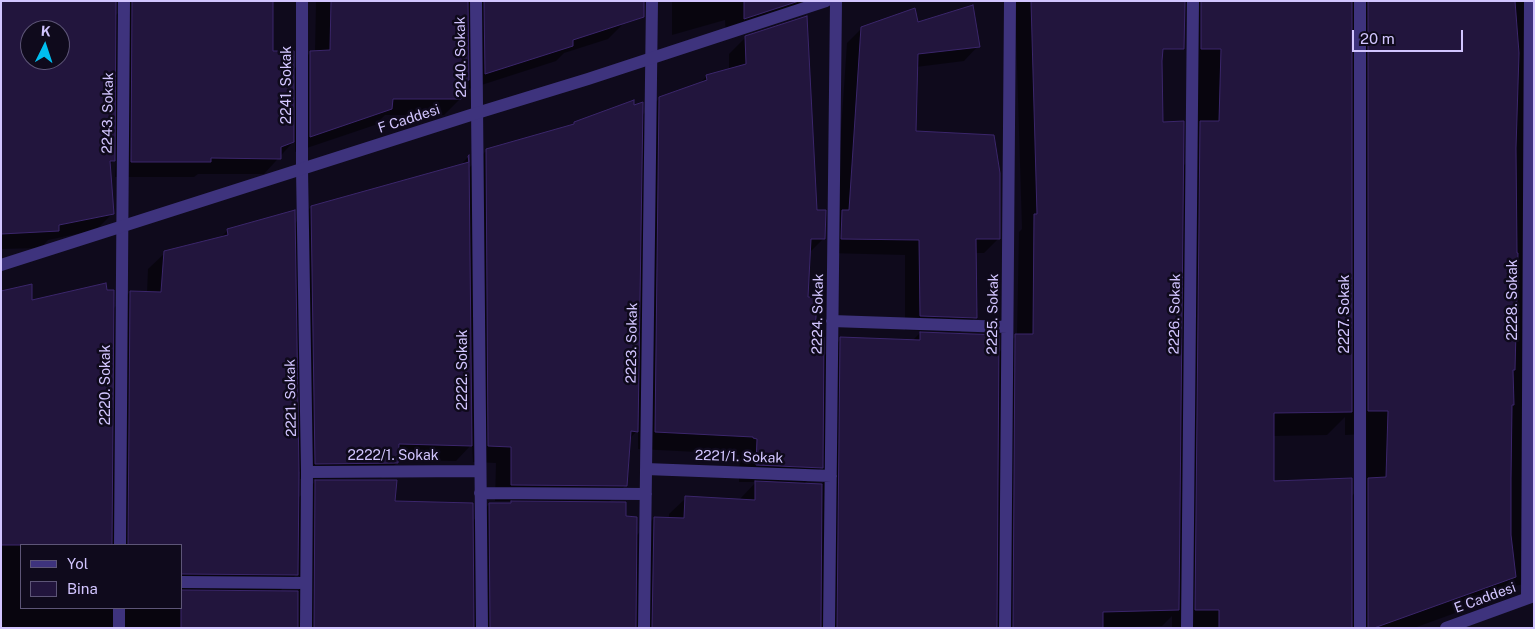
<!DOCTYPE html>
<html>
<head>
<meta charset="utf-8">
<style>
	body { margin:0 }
	#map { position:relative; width:1535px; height:629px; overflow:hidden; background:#0f0a1c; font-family:"Public Sans",sans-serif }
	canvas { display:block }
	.frame { position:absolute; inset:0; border:2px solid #d2c5ff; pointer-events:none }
	.legend { position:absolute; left:20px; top:544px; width:162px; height:65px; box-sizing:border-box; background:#0f0a1c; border:1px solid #5d5577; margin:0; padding:6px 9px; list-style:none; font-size:15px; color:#d2c5ff }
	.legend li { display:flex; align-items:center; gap:10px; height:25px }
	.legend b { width:25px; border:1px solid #5d5577 }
	.north { position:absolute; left:20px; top:20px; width:50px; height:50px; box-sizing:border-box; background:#0f0a1c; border:1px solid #5d5577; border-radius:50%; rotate:4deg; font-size:14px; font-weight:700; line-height:20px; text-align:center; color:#d2c5ff }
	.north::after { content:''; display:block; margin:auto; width:18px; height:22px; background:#00bef0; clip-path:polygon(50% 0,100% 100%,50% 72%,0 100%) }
	.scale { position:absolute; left:1352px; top:30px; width:111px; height:22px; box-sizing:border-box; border:2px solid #d2c5ff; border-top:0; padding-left:6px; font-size:15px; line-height:18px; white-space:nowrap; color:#d2c5ff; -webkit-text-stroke:4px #0f0a1c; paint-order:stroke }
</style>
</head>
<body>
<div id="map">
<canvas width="1535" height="629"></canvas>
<div class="frame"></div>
<ul class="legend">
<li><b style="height:6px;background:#3e337d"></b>Yol</li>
<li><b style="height:14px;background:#22153d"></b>Bina</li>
</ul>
<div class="north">K</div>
<div class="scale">20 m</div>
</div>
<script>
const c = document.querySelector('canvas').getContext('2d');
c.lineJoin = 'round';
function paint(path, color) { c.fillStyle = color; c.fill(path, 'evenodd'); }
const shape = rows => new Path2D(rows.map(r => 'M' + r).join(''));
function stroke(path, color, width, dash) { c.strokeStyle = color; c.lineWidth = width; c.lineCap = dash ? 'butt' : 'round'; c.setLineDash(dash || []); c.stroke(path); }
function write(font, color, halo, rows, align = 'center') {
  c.font = font + ' "Public Sans",sans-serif'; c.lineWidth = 5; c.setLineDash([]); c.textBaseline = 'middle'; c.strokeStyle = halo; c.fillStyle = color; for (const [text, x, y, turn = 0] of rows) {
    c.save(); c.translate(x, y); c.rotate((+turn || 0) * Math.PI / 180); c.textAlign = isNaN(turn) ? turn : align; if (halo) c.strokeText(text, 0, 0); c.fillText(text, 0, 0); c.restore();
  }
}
const shadow = shape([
	[1,1,115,16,130,1,272,1,272,52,293,70,311,52,315,52,316,2,291,1,623,1,624,23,608,39,564,53,556,61,469,89,469,77,460,87,460,99,444,115,385,115,375,125,295,152,295,140,264,174,198,174,194,177,115,177,116,159,109,165,113,213,96,230,48,240,41,248,1,249],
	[30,30,60,30,60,60,30,60],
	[672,1,802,1,785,18,726,37,725,20,672,35],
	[1015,1,1157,1,1161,123,1182,167,1189,160,1188,1,1534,1,1534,581,1512,587,1512,579,1491,600,1414,628,1172,628,1172,616,1162,626,1102,628,1,628,1,293,31,301,112,310,130,292,147,293,148,269,165,253,219,239,228,230,294,224,311,207,460,166,468,157,468,169,486,151,572,126,574,123,633,107,641,116,660,98,698,85,707,76,729,70,729,54,746,37,816,211,824,238,809,253,807,298,814,337,823,357,841,339,912,341,920,333,998,353,1017,335,1019,232,1022,229],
	[1345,417,1345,435,1365,434,1363,484,1351,497,1272,483,1272,436,1327,435],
	[638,430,638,449,737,454,736,455,740,455,739,482,756,482,740,499,740,500,686,498,669,514,669,519,654,518,636,536,624,517,608,503,626,485,629,439],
	[472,444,473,462,496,463,495,501,513,501,509,505,489,504,472,522,316,481,297,499,298,472,300,472,300,479,381,478,397,463,397,460,456,461],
	[824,465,823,485,804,484],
	[21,545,181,545,181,608,21,608],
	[299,572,299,592,279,592],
	[917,23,978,46,964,61,916,67,915,133,999,238,984,253,974,253,975,317,961,332,905,330,905,255,827,253,835,219,847,43,862,28]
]);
const building = shape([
	[1,1,116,1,115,161,110,161,114,214,59,225,59,231,1,234,1,1],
	[30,30,60,30,60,60,30,60,30,30],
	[132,1,273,1,273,51,294,51,294,142,281,147,281,159,211,158,211,162,131,162,132,1],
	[331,1,468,1,469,80,461,82,461,99,393,99,392,109,310,137,310,51,330,50,331,1],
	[484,1,644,1,644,17,573,40,573,46,485,74,484,1],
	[744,1,799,1,744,19,744,1],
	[1031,1,1185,1,1184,49,1163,49,1162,61,1163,122,1184,121,1179,610,1103,612,1103,628,1013,628,1015,334,1033,334,1034,214,1037,214,1031,1],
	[1201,1,1352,1,1352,412,1274,413,1274,481,1352,478,1352,628,1219,628,1219,610,1195,610,1200,121,1219,121,1221,49,1201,49,1201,1],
	[1368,1,1515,1,1519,53,1516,148,1517,253,1518,253,1515,370,1513,370,1514,405,1512,405,1511,479,1511,535,1516,577,1374,628,1368,628,1368,478,1386,477,1388,411,1368,411,1368,1],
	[973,5,980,47,918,54,916,131,994,135,1000,173,1000,239,976,239,977,318,920,316,919,240,841,239,842,210,849,210,861,27,915,8,918,22,973,5],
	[807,16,817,210,826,210,825,239,811,239,808,297,817,297,815,336,824,337,823,468,756,465,757,439,753,438,753,437,655,432,659,97,707,80,706,75,746,64,745,36,807,16],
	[634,100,634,105,643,102,638,432,631,431,627,486,511,485,511,447,488,446,486,149,574,124,574,122,634,100],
	[469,155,472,446,399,444,398,463,315,464,311,206,469,162,468,156,469,155],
	[295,210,299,472,298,575,181,574,181,545,128,545,130,291,161,292,164,251,228,235,227,229,295,210],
	[106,283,107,290,114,290,112,545,1,545,1,291,32,284,32,300,106,283],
	[920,332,999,335,997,628,837,628,840,337,920,340,920,332],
	[315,480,397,480,395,501,473,503,474,628,314,628,315,480],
	[755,481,822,484,821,628,652,628,654,517,684,518,685,496,755,500,755,481],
	[511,501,626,502,626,516,637,517,636,628,490,628,489,503,511,503,511,501],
	[181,590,298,591,298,628,181,628,181,590]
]);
const minor = shape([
	[302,1,302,169,307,472,306,628],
	[476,1,482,628],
	[832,321,1007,327],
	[646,469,831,476],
	[307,472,479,471],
	[480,493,646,494],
	[120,545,124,1],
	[181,582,305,583],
	[1527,598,1530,1],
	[119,628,119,608],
	[644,628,652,1],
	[829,628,836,1],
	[1005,628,1010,1],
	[1187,628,1193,1],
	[1360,628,1360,1],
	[1446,628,1534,596]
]);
const tertiary = shape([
	[1,265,477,113,588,79,826,1]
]);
const streetNames = [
	["2240. Sokak",461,57,-91],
	["2241. Sokak",287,85,-90],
	["2243. Sokak",108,113,-89],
	["F Caddesi",409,119,-18],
	["2228. Sokak",1513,300,-90],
	["2224. Sokak",818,314,-89],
	["2225. Sokak",993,314,-89],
	["2226. Sokak",1175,314,-89],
	["2227. Sokak",1345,314,-90],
	["2223. Sokak",632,343,-89],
	["2222. Sokak",463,370,-90],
	["2220. Sokak",106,385,-90],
	["2221. Sokak",291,398,-91],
	["2222/1. Sokak",393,456],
	["2221/1. Sokak",739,457,2],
	["E Caddesi",1485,598,-20]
];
paint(shadow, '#0007');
paint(building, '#22153d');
stroke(building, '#3b266b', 1);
stroke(minor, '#3e337d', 12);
stroke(tertiary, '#3e337d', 12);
write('14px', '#d2c5ff', '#0f0a1c', streetNames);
</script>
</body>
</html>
